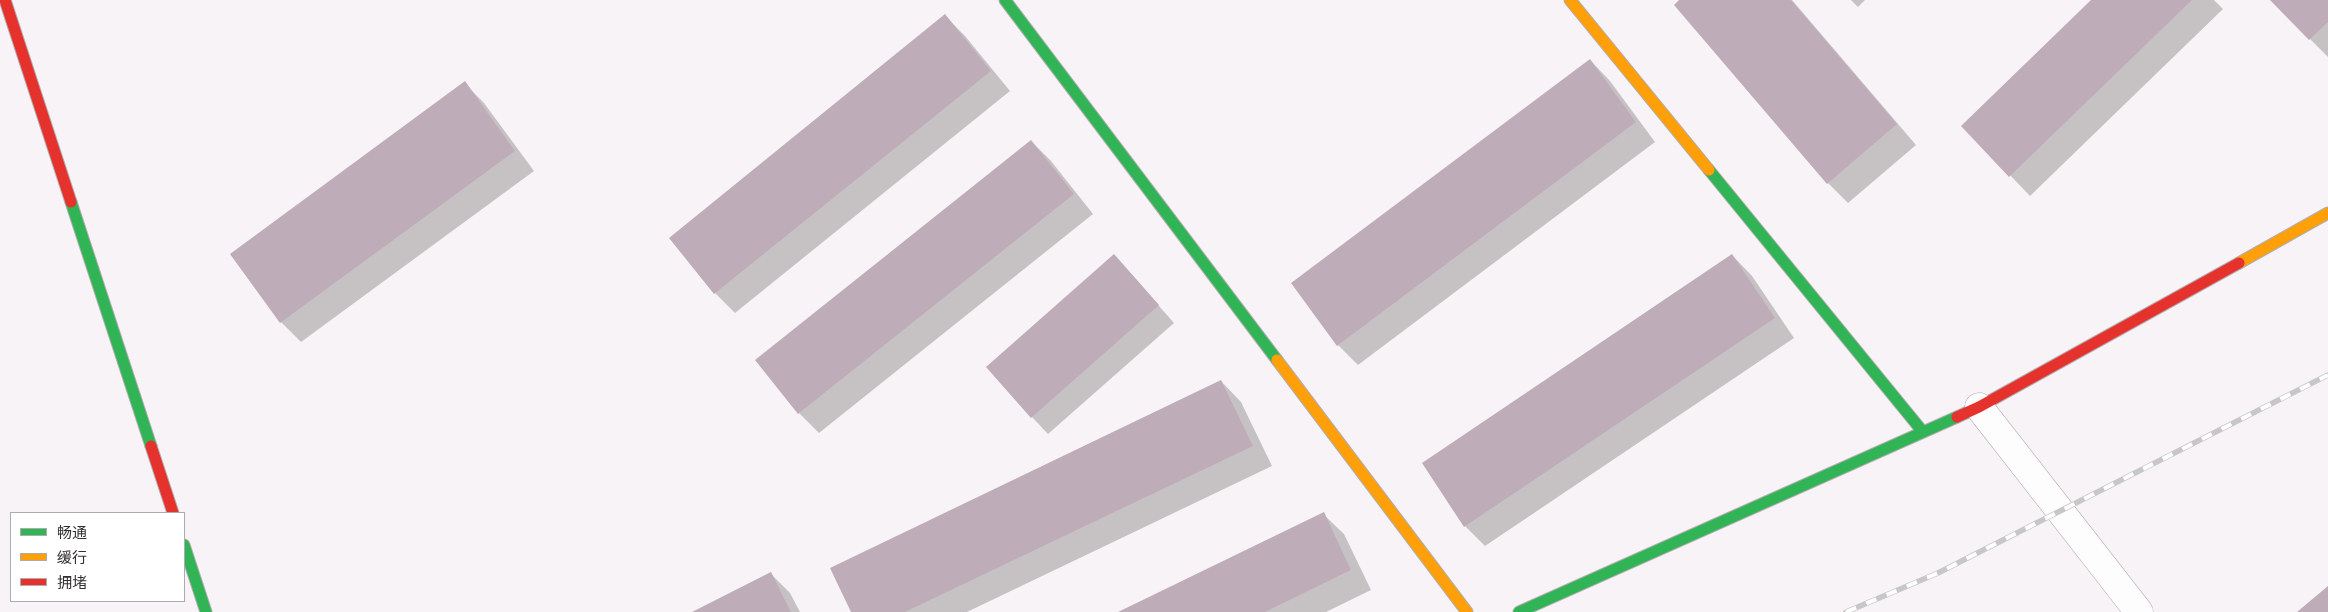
<!DOCTYPE html>
<html>
<head>
<meta charset="utf-8">
<style>
	body { margin:0 }
	#map { position:relative; width:2328px; height:612px; overflow:hidden; background:#f8f3f6; font-family:Cabin,"Noto Sans SC",sans-serif }
	canvas { display:block }
	.legend { position:absolute; left:10px; top:512px; width:175px; height:90px; box-sizing:border-box; background:#fff; border:1px solid #adacad; margin:0; padding:6px 9px; list-style:none; font-size:15px; color:#332f31 }
	.legend li { display:flex; align-items:center; gap:10px; height:25px }
	.legend b { width:25px; border:1px solid #adacad }
</style>
</head>
<body>
<div id="map">
<canvas width="2328" height="612"></canvas>
<ul class="legend">
<li><b style="height:6px;background:#30b455"></b>畅通</li>
<li><b style="height:6px;background:#ff9f0a"></b>缓行</li>
<li><b style="height:6px;background:#e5322d"></b>拥堵</li>
</ul>
</div>
<script>
const c = document.querySelector('canvas').getContext('2d');
c.lineJoin = 'round';
function paint(path, color) { c.fillStyle = color; c.fill(path, 'evenodd'); }
const shape = rows => new Path2D(rows.map(r => 'M' + r).join(''));
function stroke(path, color, width, dash) { c.strokeStyle = color; c.lineWidth = width; c.lineCap = dash ? 'butt' : 'round'; c.setLineDash(dash || []); c.stroke(path); }
const shadow = shape([
	[1681,0,1792,0,1916,145,1848,203,1828,183,1676,5],
	[1851,0,1865,0,1858,7],
	[2093,0,2214,0,2223,9,2030,196,1963,126],
	[2272,0,2328,0,2328,57,2310,39],
	[945,16,965,36,1010,91,735,313,715,293,670,238],
	[1590,60,1610,81,1655,142,1358,365,1338,345],
	[464,83,484,103,534,171,301,342,281,322,231,255],
	[1031,141,1051,161,1093,214,819,433,799,413],
	[1732,255,1752,276,1794,338,1485,546,1465,526],
	[1130,273,1174,323,1048,434,1032,417],
	[1221,381,1241,402,1272,466,967,612,852,612],
	[1323,514,1344,534,1371,590,1326,612,1121,612],
	[770,573,790,593,800,612,695,612]
]);
const building = shape([
	[1679,0,1791,0,1897,124,1827,184,1674,5],
	[2091,0,2192,0,2009,177,1961,126],
	[2270,0,2328,0,2328,22,2309,40],
	[945,14,991,71,714,294,669,238],
	[1590,59,1636,122,1337,346,1291,283],
	[465,81,515,151,280,323,230,254],
	[1031,140,1074,194,798,414,755,360],
	[1114,254,1159,305,1031,418,986,367],
	[1732,254,1775,318,1464,527,1422,463],
	[1221,380,1253,446,905,612,851,612,830,568],
	[1324,512,1351,570,1265,612,1118,612],
	[771,572,791,612,692,612],
	[2328,586,2328,612,2297,612]
]);
const street = shape([
	[1979,407,2139,612]
]);
const fast = shape([
	[1005,0,1277,360],
	[1709,170,1923,432],
	[71,202,151,446],
	[184,545,206,612],
	[1519,612,1957,417]
]);
const slow = shape([
	[1570,0,1709,170],
	[2239,263,2328,213],
	[1277,360,1467,612]
]);
const jam = shape([
	[5,0,71,202],
	[1957,417,1979,407,2239,263],
	[151,446,173,513]
]);
const rail = shape([
	[1846,612,1938,573,2328,375]
]);
paint(shadow, '#0003');
paint(building, '#beadb8');
stroke(street, '#b2adb0', 29);
stroke(fast, '#b2adb0', 13);
stroke(slow, '#b2adb0', 13);
stroke(jam, '#b2adb0', 13);
stroke(street, '#fefdfe', 28);
stroke(fast, '#30b455', 11);
stroke(slow, '#ff9f0a', 11);
stroke(jam, '#e5322d', 11);
stroke(rail, '#c8c7c7', 5.5);
stroke(rail, '#fff', 4, [11]);
</script>
</body>
</html>
